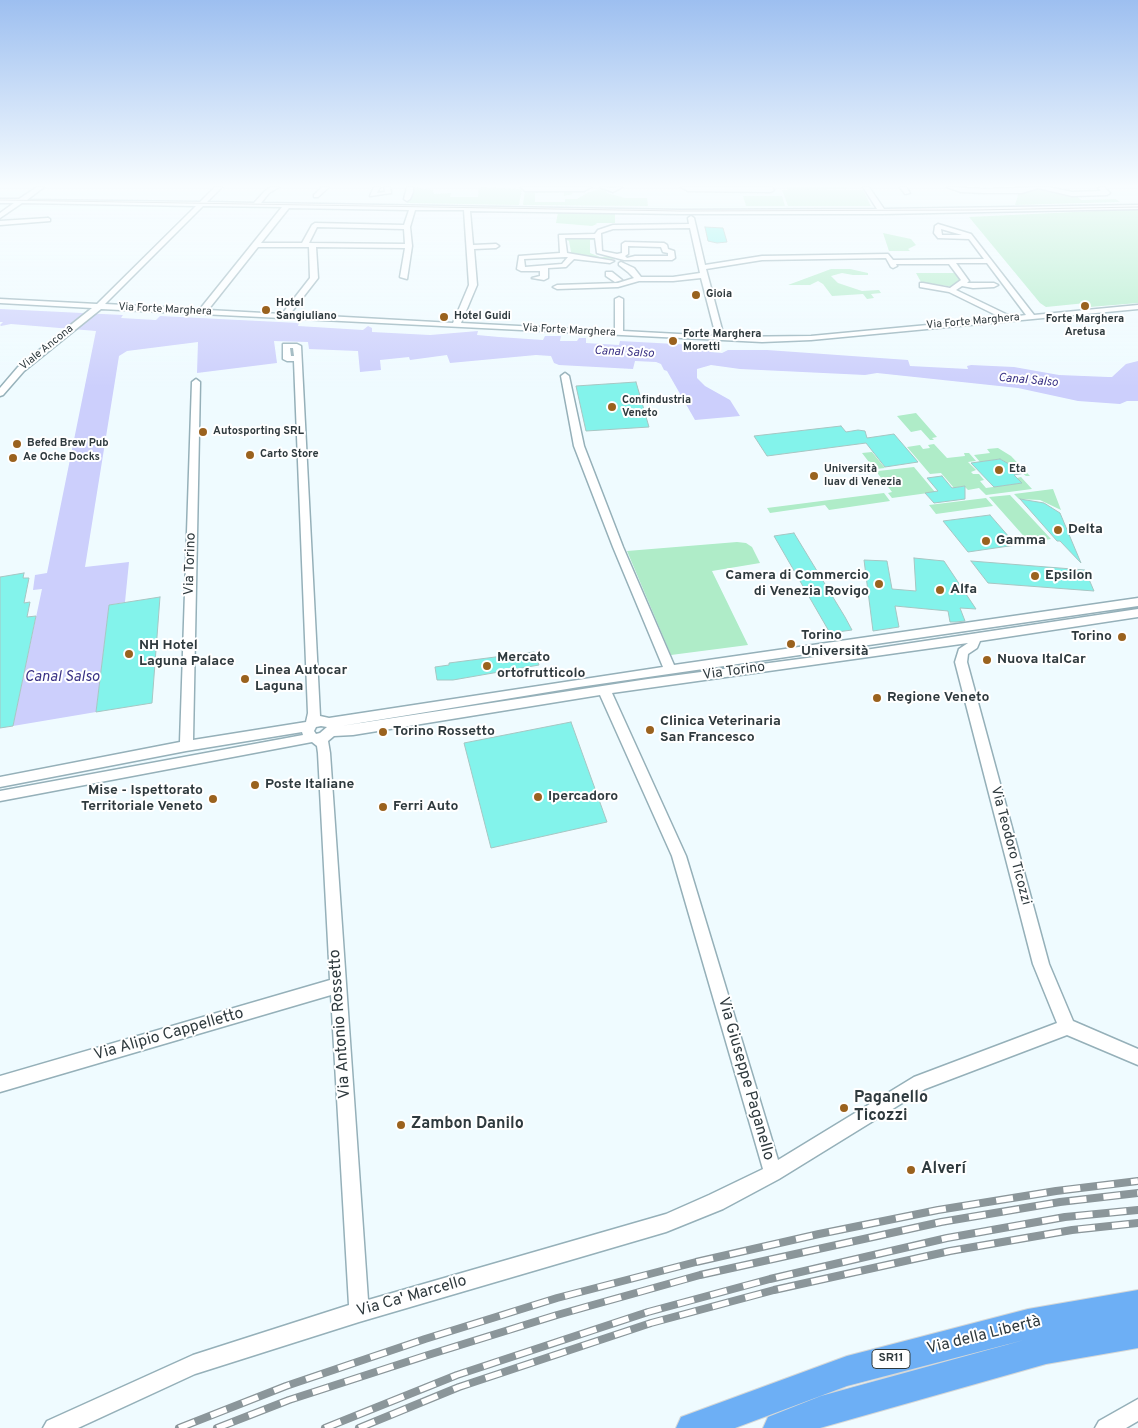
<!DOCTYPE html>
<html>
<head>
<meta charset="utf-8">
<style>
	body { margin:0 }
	canvas { display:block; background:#effbff }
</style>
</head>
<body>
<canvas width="1138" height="1428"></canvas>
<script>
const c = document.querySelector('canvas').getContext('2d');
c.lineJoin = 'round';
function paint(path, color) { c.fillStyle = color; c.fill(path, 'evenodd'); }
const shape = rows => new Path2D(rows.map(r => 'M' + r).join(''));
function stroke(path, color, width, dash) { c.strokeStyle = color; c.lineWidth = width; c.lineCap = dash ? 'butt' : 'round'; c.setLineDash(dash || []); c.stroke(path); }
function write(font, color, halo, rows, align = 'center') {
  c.font = font + ' Overpass,sans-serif'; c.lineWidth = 4; c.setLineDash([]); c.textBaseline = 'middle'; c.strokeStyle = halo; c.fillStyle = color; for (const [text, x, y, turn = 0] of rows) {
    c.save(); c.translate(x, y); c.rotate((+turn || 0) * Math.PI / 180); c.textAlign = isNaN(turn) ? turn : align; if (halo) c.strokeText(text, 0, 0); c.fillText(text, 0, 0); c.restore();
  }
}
const green = shape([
	[413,187,433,190,434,194,451,193,450,197,478,197,479,188,482,187,522,189,519,205,407,203,413,192],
	[786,187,847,187,848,189,804,190,863,190,871,206,788,206,782,190,788,190],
	[601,189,606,190,607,193,625,198,647,198,648,206,523,205,525,190,568,190,573,194,564,196,564,192,535,193,535,202,565,202,565,199,577,199,589,192],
	[1035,189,1075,195,1081,200,1116,199,1120,202,1015,205,1019,192],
	[743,196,782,196,785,206,746,206],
	[1138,209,1138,303,1090,307,1086,303,1046,307,1040,303,969,217],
	[558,212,615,213,615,223,596,223,597,224,592,226,556,223],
	[883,233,911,239,916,245,908,249,910,251,889,251],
	[569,237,569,239,583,239,584,237,597,237,597,240,590,240,590,253,600,257,616,257,612,259,571,254,569,253,571,252,569,241,564,239],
	[831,269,850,269,868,273,868,275,853,275,842,273,831,276,838,283,862,291,879,290,881,293,871,294,874,298,867,299,863,294,832,296,823,284,818,281,810,285,788,285],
	[916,273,958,273,963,280,954,287,921,282],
	[916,413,937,437,932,438,934,440,930,440,921,430,911,432,897,416],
	[934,444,947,458,965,456,964,453,969,453,976,461,968,462,976,470,971,472,973,474,979,474,984,480,980,481,986,488,1021,483,1017,478,1021,477,1032,489,986,495,979,488,968,490,964,486,954,488,941,473,930,474,907,447,920,445,923,449,930,448,928,445],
	[998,448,1011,456,1030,476,1026,476,1015,467,1000,459,980,462,974,455,990,453,987,449],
	[872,452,885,468,876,469,878,471,914,467,935,492,892,498,888,493,892,492,862,453],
	[1053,489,1061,510,1040,500,1019,499,1014,494],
	[884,493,890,501,829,510,825,505,770,513,767,508],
	[1010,495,1051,539,1029,542,989,497],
	[986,498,993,506,936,514,929,505],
	[737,542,746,543,752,547,760,563,712,571,748,645,671,655,627,551]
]);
const water = shape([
	[0,309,123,315,121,318,156,320,160,316,299,323,298,326,363,330,368,326,372,328,372,332,430,335,478,331,477,335,499,337,543,340,545,336,561,336,560,341,577,341,579,338,586,338,586,343,619,345,620,341,694,345,694,348,710,349,710,352,722,353,728,350,767,350,908,360,910,366,968,369,967,366,971,365,1014,367,1059,375,1108,377,1112,377,1126,364,1138,361,1138,401,1127,401,1120,404,1078,401,1018,388,877,373,865,375,740,369,711,365,697,369,697,378,705,386,730,400,740,416,695,420,667,371,664,370,661,364,656,362,635,361,633,369,559,365,554,363,551,356,536,355,450,363,447,355,410,360,409,357,380,360,381,370,360,372,358,351,309,349,308,342,274,341,277,363,197,373,198,342,127,351,119,356,85,567,129,562,125,602,109,605,96,712,13,726,42,589,33,590,35,575,47,573,96,331,11,324,1,326,0,325,3,322,0,322]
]);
const building = shape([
	[705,227,723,228,727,242,717,243,708,241,705,227],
	[636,382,649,427,586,431,576,386,636,382],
	[841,426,846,432,858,430,865,431,867,438,894,434,918,462,885,467,866,443,767,456,754,436,841,426],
	[1000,459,1025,473,1014,475,1022,483,994,487,971,463,1000,459],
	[942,476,952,488,965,486,965,499,934,503,925,493,938,491,927,478,942,476],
	[1020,499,1044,503,1060,513,1081,563,1060,541,1057,541,1020,499],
	[990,515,1016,545,968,552,943,521,990,515],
	[794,533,845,617,852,630,830,633,774,536,794,533],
	[914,558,944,561,976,609,960,608,965,621,956,622,950,622,948,611,895,606,899,627,873,631,864,560,887,561,892,589,916,591,914,558],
	[971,561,1085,570,1094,591,988,583,971,561],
	[24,573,23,578,29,578,24,603,30,602,27,617,36,616,13,726,0,728,0,577,24,573],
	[160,597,152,703,96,712,109,605,160,597],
	[534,652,539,665,453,680,437,680,435,667,449,665,449,663,534,652],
	[571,722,607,822,491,848,464,743,571,722]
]);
const minor = shape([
	[37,187,44,187,27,200,200,202,215,187,222,187,207,202,254,203,265,191,271,187,279,187,269,193,261,203,681,210,877,209,863,187,869,187,884,209,1138,205,1138,209,882,214,681,214,470,211,473,245,496,244,499,246,496,248,474,249,477,285,461,323,615,331,615,299,619,297,623,299,623,331,716,336,701,278,673,281,639,281,618,287,557,289,553,287,557,285,618,283,634,278,628,272,619,265,619,263,621,262,634,268,641,277,673,277,700,273,690,228,613,229,601,233,602,251,617,254,622,253,622,244,625,242,664,243,667,245,668,249,674,251,675,258,672,260,624,260,597,253,595,238,565,238,567,253,614,261,610,263,574,259,566,267,548,268,548,278,544,280,532,278,540,276,540,271,521,271,517,269,519,256,560,253,559,235,595,234,598,230,613,225,689,224,688,218,691,216,694,218,705,265,762,256,888,254,893,260,984,259,969,239,938,238,934,233,935,226,938,224,971,234,1034,315,1138,305,1138,309,811,340,762,342,101,309,24,371,3,395,0,396,0,388,18,367,92,308,0,303,0,299,97,304,196,206,22,203,0,218,0,213,14,203,0,203,0,199,19,199,37,187],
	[203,206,282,207,200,309,105,304,203,206],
	[289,208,409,210,404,225,315,223,312,225,302,243,261,243,289,208],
	[415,210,464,210,469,285,453,323,290,314,318,278,316,247,405,248,400,277,407,279,412,246,410,227,415,210],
	[317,227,404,229,405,244,309,243,317,227],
	[941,229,962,235,942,235,941,229],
	[628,246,661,247,663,252,668,253,668,256,635,256,627,258,625,256,628,254,628,246],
	[258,247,309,247,310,278,282,314,208,310,258,247],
	[566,257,568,257,562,264,525,267,524,259,566,257],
	[886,258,891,267,893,268,897,266,896,264,949,264,961,280,950,288,923,283,920,283,920,287,949,292,1002,318,811,336,724,337,706,269,762,260,886,258],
	[956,263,987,263,1026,315,1012,317,956,290,962,286,973,288,994,287,998,285,994,283,967,283,969,281,956,263],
	[322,187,329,187,318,197,314,197,314,195,322,187],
	[374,187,380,187,377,193,385,192,384,187,390,187,391,193,370,196,374,187],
	[407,187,413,187,413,192,410,199,407,201,404,199,407,187],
	[521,187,591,187,584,191,525,191,521,187],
	[600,187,612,188,622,187,613,192,600,187],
	[681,187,772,187,774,190,771,192,688,191,681,187],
	[900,187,906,187,910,193,905,194,900,187],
	[947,187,985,189,1048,187,1072,192,1101,191,1098,188,1104,187,1110,193,1107,195,1072,196,1038,188,1022,193,985,193,961,192,947,187],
	[48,218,50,219,50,221,0,225,0,221,48,218],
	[606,272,612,272,622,280,615,282,606,276,606,272],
	[283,344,297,344,301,346,320,716,329,718,663,667,613,547,574,446,561,376,565,373,569,376,584,446,623,547,674,665,1138,598,1138,606,579,687,341,726,648,679,845,653,1138,609,1138,617,980,641,977,648,968,654,967,662,1049,964,1073,1021,1138,1049,1138,1065,1067,1035,925,1089,779,1179,723,1209,666,1232,359,1322,195,1374,78,1428,43,1428,47,1421,193,1355,349,1305,331,995,0,1092,0,1076,330,980,318,753,317,746,312,742,0,801,0,791,303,735,302,732,186,751,0,787,0,777,180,742,192,382,196,379,200,382,193,740,306,722,308,713,294,361,287,361,283,359,283,344],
	[290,348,293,348,294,356,291,356,290,348],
	[968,643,959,649,955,662,1033,964,1057,1023,914,1077,778,1160,686,856,612,693,968,643],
	[600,695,672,856,763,1169,709,1195,666,1214,368,1300,330,753,328,741,334,736,353,735,600,695],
	[321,726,327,727,320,733,316,734,314,731,316,727,321,726],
	[1138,1399,1138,1421,1126,1428,1095,1428,1099,1421,1138,1399]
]);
const highway = shape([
	[1138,1290,1138,1348,1046,1364,820,1428,763,1428,768,1417,821,1396,1024,1340,847,1386,735,1428,676,1428,681,1417,847,1356,1028,1309,1138,1290]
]);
const tram = shape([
	[0,200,680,211,975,210,1138,207]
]);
const rail = shape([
	[179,1428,286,1386,425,1339,557,1298,696,1262,819,1234,938,1210,1056,1191,1138,1181],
	[217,1428,289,1400,428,1355,557,1315,700,1275,941,1222,1060,1202,1138,1193],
	[325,1428,457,1375,648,1312,770,1279,947,1238,1065,1217,1138,1210],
	[359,1428,459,1387,651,1323,774,1290,950,1251,1072,1230,1138,1223]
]);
const markers = [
	[696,295,5,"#9a621e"],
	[1085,306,5,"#9a621e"],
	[266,310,5,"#9a621e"],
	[444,317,5,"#9a621e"],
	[673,341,5,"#9a621e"],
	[612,407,5,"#9a621e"],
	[203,432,5,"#9a621e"],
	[17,444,5,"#9a621e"],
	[250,455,5,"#9a621e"],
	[13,458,5,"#9a621e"],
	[999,470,5,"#9a621e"],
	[814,476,5,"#9a621e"],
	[1058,530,5,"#9a621e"],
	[986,541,5,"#9a621e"],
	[1035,576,5,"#9a621e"],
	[879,584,5,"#9a621e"],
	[940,590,5,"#9a621e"],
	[1122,637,5,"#9a621e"],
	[791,644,5,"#9a621e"],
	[129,654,5,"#9a621e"],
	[987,660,5,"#9a621e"],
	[487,666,5,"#9a621e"],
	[245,679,5,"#9a621e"],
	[877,698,5,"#9a621e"],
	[650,730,5,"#9a621e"],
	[383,732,5,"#9a621e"],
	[255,785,5,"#9a621e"],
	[538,797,5,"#9a621e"],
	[213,799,5,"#9a621e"],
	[383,807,5,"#9a621e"],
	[844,1108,5,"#9a621e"],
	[401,1125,5,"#9a621e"],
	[911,1170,5,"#9a621e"]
];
const farPoinames = [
	["Gioia",706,295],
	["Hotel",276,304],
	["Sangiuliano",276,317],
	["Hotel Guidi",454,317],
	["Forte Marghera",1085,320,"center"],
	["Aretusa",1085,333,"center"],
	["Forte Marghera",683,335],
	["Moretti",683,348],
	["Confindustria",622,401],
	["Veneto",622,414],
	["Autosporting SRL",213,432],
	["Befed Brew Pub",27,444],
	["Carto Store",260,455],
	["Ae Oche Docks",23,458],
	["Università",824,470],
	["Iuav di Venezia",824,483],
	["Eta",1009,470]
];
const farStreetnames = [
	["Via Forte Marghera",165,310,3],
	["Via Forte Marghera",973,322,-5],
	["Via Forte Marghera",569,331,3],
	["Viale Ancona",47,348,-39]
];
const farWaternames = [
	["Canal Salso",624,353,3],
	["Canal Salso",1028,381,5]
];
const shields = [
	[891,1359,38]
];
const shieldNames = [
	["SR11",891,1359]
];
const poiNames = [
	["Delta",1068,530],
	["Gamma",996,541],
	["Camera di Commercio",869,576,"right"],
	["di Venezia Rovigo",869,592,"right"],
	["Epsilon",1045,576],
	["Alfa",950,590],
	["Torino",801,636],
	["Università",801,652],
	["Torino",1112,637,"right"],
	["NH Hotel",139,646],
	["Laguna Palace",139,662],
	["Mercato",497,658],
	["ortofrutticolo",497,674],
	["Nuova ItalCar",997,660],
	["Linea Autocar",255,671],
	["Laguna",255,687],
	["Regione Veneto",887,698],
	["Clinica Veterinaria",660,722],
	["San Francesco",660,738],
	["Torino Rossetto",393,732],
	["Poste Italiane",265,785],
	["Mise - Ispettorato",203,791,"right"],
	["Territoriale Veneto",203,807,"right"],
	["Ipercadoro",548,797],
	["Ferri Auto",393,807]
];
const streetNames = [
	["Via Torino",191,564,-88],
	["Via Torino",734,672,-8],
	["Via Teodoro Ticozzi",1010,846,75]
];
const waterNames = [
	["Canal Salso",62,678]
];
const nearStreetnames = [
	["Via Antonio Rossetto",341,1024,-94],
	["Via Alipio Cappelletto",169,1035,-16],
	["Via Giuseppe Paganello",745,1079,74],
	["Via Ca' Marcello",412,1297,-16],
	["Via della Libertà",984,1336,-14]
];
const nearPoinames = [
	["Paganello",854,1099],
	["Ticozzi",854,1117],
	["Zambon Danilo",411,1125],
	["Alverí",921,1170]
];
paint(green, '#afecc8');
paint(water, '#cccffc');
paint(building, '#83f3eb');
stroke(building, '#a7c6c3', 1);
stroke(minor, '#95b0b9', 3);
stroke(highway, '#d5d8d8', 2);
paint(minor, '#fff');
paint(highway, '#6daff5');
stroke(tram, '#8b969a', 1);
stroke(rail, '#8b969a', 8);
stroke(rail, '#fff', 5.5, [17]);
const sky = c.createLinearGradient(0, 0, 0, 387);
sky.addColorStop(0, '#9dbff0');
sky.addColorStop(0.48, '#f8fdff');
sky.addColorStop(1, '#f8fdff00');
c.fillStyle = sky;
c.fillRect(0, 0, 1138, 387);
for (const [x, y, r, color] of markers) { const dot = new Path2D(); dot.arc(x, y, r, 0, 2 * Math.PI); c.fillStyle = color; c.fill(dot); stroke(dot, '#fff', 2); }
write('bold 11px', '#2f3a3e', '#fff', farPoinames, 'left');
write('11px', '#2f3a3e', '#fff', farStreetnames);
write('italic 12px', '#393184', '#fff', farWaternames);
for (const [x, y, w] of shields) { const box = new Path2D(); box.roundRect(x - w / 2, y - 9.5, w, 19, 4); c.fillStyle = '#fff'; c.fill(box); stroke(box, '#2f3a3e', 1); }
write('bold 12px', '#2f3a3e', null, shieldNames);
write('bold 14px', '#2f3a3e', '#fff', poiNames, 'left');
write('14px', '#2f3a3e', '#fff', streetNames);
write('italic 15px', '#393184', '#fff', waterNames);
write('16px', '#2f3a3e', '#fff', nearStreetnames);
write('bold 16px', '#2f3a3e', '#fff', nearPoinames, 'left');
</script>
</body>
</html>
